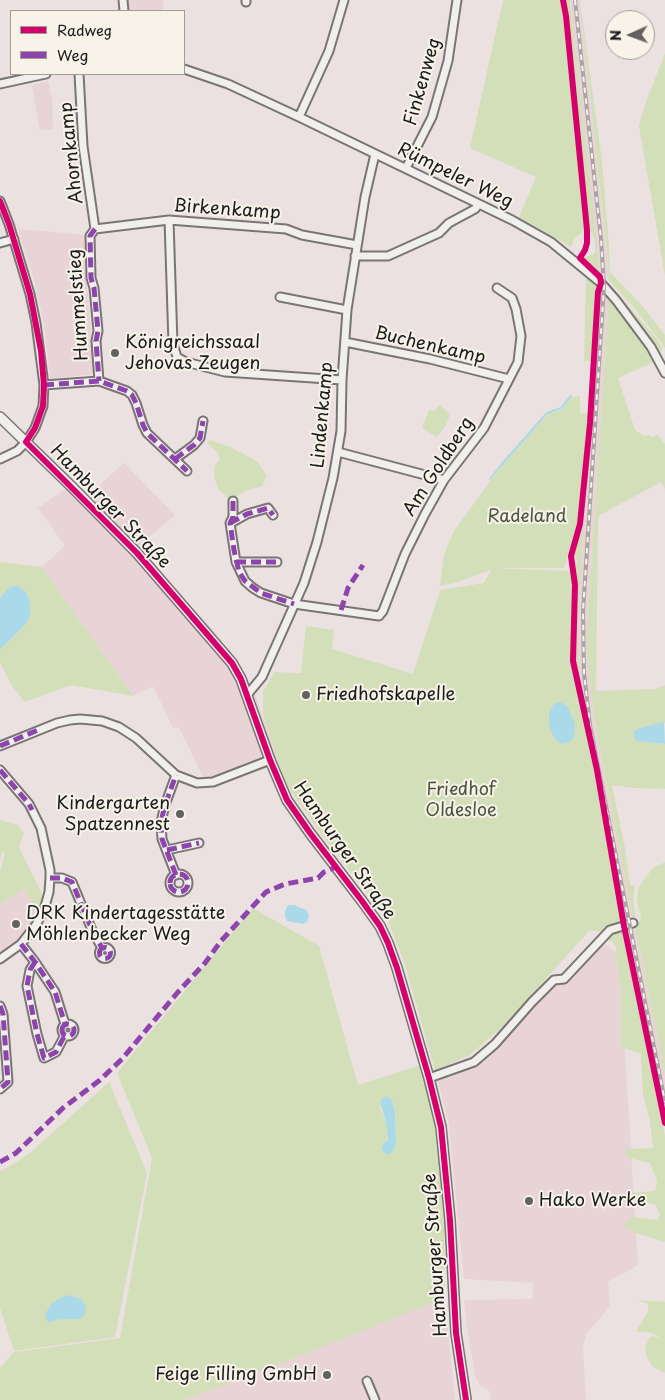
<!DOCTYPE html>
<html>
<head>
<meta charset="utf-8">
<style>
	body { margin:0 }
	#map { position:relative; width:665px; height:1400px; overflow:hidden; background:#ece1e1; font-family:"Playpen Sans",sans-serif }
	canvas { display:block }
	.legend { position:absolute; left:10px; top:10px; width:175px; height:65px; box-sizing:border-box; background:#f7f3e8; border:1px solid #9f9d96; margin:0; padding:6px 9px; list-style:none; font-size:15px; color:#1c1c1c }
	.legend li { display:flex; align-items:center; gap:10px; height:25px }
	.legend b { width:25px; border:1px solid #9f9d96 }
	.north { position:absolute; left:605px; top:10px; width:50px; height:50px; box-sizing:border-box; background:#f7f3e8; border:1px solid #9f9d96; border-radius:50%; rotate:268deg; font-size:14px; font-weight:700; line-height:20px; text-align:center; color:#1c1c1c }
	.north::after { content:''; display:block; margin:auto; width:18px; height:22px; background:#656161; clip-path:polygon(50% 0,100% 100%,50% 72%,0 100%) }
</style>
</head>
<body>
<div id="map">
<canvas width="665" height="1400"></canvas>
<ul class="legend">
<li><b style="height:6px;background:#d6006c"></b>Radweg</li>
<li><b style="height:6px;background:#8e44ad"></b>Weg</li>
</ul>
<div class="north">N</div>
</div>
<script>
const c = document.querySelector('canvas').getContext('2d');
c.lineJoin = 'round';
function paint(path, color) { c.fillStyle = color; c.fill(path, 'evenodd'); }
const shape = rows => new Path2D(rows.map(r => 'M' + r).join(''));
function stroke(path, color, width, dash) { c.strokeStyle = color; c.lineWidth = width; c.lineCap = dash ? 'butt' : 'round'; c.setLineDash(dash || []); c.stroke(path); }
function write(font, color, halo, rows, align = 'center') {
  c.font = font + ' "Playpen Sans",sans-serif'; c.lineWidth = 4; c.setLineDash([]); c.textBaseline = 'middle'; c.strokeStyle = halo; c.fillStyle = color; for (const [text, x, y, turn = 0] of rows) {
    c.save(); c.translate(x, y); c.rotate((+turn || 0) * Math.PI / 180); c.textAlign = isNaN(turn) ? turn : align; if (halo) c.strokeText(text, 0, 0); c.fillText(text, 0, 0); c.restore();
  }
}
const built = shape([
	[127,0,164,0,162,11,127,11],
	[570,0,580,0,609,278,606,277,606,296,608,298,608,308,588,615,589,676,596,729,633,918,631,919,633,927,635,926,665,1075,665,1128,625,931,628,929,626,922,624,923,583,715,580,685,577,654,578,601,601,275,599,274],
	[48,81,52,99,53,129,40,130,32,85],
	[18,229,86,235,87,285,95,374,50,379,44,324,33,276],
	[124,463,175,515,138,547,211,628,234,656,255,694,279,764,207,786,179,727,173,728,153,686,133,696,42,567,65,546,38,508,74,483,88,496],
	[24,888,38,915,26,934,0,955,0,906],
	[597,938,615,952,621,989,638,1265,608,1282,610,1304,607,1310,586,1334,583,1347,586,1400,491,1400,489,1390,480,1386,475,1376,467,1327,464,1300,532,1299,533,1283,464,1279,449,1125,438,1081,478,1066],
	[445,1298,455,1400,185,1400,300,1356]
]);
const green = shape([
	[503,0,561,0,585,230,575,238,571,247,519,217,536,177,470,148],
	[565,0,570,0,596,238,599,274,582,259,595,253,595,242,592,233,588,231,588,227],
	[580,0,602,161,609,247,610,272,644,308,665,335,665,348,636,310,606,277,609,278,607,253],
	[665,53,665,276,639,126,646,102],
	[574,264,596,285,592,361,584,361,586,277,573,265],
	[609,283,655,337,663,348,659,356,609,289],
	[606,294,639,333,656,361,618,378,635,430,644,436,649,435,652,437,658,435,665,444,665,489,661,482,600,515,598,521,596,691,655,689,665,685,665,723,639,728,634,732,637,741,665,744,665,789,634,788,612,785,625,848,630,885,635,885,633,900,635,912,635,917,633,918,596,729,589,676,587,643,588,615,608,308,608,298,606,296],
	[580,396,580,413,587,413,581,498,577,525,564,568,494,568,571,571,573,585,571,654,574,677,580,697,622,923,601,932,590,930,503,1026,470,1055,435,1070,405,965,388,921,322,835,284,781,263,715,263,692,274,672,301,673,306,626,334,630,332,649,413,674,440,590,484,583,491,570,455,583,440,586,444,554,454,531,502,465,549,413,561,410,572,397],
	[439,405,450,414,446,425,437,437,422,428,429,410,435,411],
	[210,440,230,447,257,461,267,476,262,486,245,491,230,500,218,488,214,477,215,466,220,459,216,451,207,443],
	[586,482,577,630,580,685,575,669,576,585,575,569,577,561,574,554,582,523],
	[0,562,42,567,133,696,71,685,25,702,12,686,0,663,0,650,22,628,0,598],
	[0,820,18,825,24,834,19,847,43,896,38,915,24,888,0,906,0,871,5,853,2,852,0,860],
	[665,862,665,1075,635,926,640,921,641,917,637,902,638,889,642,882,653,868],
	[253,908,319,946,358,1085,421,1065,436,1128,444,1220,445,1298,300,1356,185,1400,0,1400,0,1368,14,1352,120,1338,152,1158,117,1073],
	[392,1100,395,1112,396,1143,382,1145,387,1140,388,1136,387,1127,380,1106],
	[623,930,665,1136,665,1242,633,1232,623,1226,632,1217,657,1220,660,1214,655,1204,625,1201,623,1196,628,1193,655,1191,657,1181,650,1163,628,1158,625,1155,627,1149,653,1148,650,1122,643,1095,641,1054,621,1047,621,989,615,952,617,947,611,941,603,940,611,932],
	[109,1082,147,1173,115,1337,14,1351,0,1308,0,1170,2,1171,30,1153],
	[638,1300,665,1302,665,1373,653,1367,646,1356,645,1348,649,1338,653,1336,660,1338,653,1333,636,1331,648,1312,648,1304]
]);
const water = shape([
	[18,586,26,592,30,603,30,614,27,622,22,628,0,650,0,598,10,587],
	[560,702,567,706,575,724,574,738,570,742,561,744,554,738,549,725,549,712,554,704],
	[664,722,665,744,637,741,635,739,634,731,639,728],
	[288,905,294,905,306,910,309,915,307,922,303,924,287,921,285,917,285,911],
	[386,1096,392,1100,395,1112,396,1143,392,1153,387,1155,382,1150,382,1145,388,1140,387,1127,380,1101],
	[67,1295,81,1299,86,1307,84,1316,79,1319,60,1319,48,1323,45,1314,53,1302]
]);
const stream = shape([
	[490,479,501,465,547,413,561,408,571,396]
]);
const minor = shape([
	[123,0,124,11],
	[246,2,246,0],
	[184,69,228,84,299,117,512,220,551,242,601,283,616,300,651,347,665,373],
	[79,74,83,146,95,229],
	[0,84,46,74],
	[299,117,329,51,344,0],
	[406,168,432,117,448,61,457,0],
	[0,201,9,224,30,294,36,323,44,385,43,406,35,428,26,442,17,451,0,459],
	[169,220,173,344,177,357,186,362,225,372,342,380],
	[95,229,169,220,286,229,302,235,357,245],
	[95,229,90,236,91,278,94,288,98,331,96,341,99,381],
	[0,243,14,239],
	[355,256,388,256,439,233,449,223,475,209,478,205],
	[280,297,347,310],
	[345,342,430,359,509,379],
	[44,385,99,381,127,391,132,395,136,403,143,425,147,433,187,471],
	[338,452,444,480],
	[175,459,194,445,200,438,203,421],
	[233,501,233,517,230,523,236,562,245,581,253,588,261,593,294,604,379,616,383,611,405,554,425,514,444,480,484,428,518,362,521,336,516,309,512,298,497,288],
	[231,523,247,514,268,508,273,515],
	[236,562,277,562],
	[247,695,262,677,304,583,317,542,333,478,341,431,342,380,347,310,365,197,375,154],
	[0,746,57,723,70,720,80,719,102,721,119,727,136,738,176,775,197,783,213,782,270,760],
	[0,770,29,804,41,828,50,870,50,878,49,892,44,910,36,925,21,944,0,959],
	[167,850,199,843],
	'170 883a9 9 0 1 1 18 0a9 9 0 1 1-18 0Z',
	[176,875,162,839,161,822,165,805,176,775],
	[50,878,62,878,72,882,92,930,102,948],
	[21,944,35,962,55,992,65,1024],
	'99.5 953a5.5 5.5 0 1 1 11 0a5.5 5.5 0 1 1-11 0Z',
	[35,962,30,970,27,986,37,1034,44,1058,56,1052,65,1035],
	[0,1006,3,1014,8,1082,0,1089],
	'62 1030a6 6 0 1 1 12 0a6 6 0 1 1-12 0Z',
	[429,1078,474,1062,495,1044,532,1002,554,980,564,979,610,930,633,923],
	[367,1381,375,1400]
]);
const major = shape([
	[0,417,72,487,137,553,232,663,241,679,270,760,287,800,310,833,362,901,380,926,388,943,397,968,429,1078,441,1127,450,1220,456,1333,466,1400]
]);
const rail = shape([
	[575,0,601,239,604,287,583,611,584,673,590,726,665,1102]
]);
const quiet = shape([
	[95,229,90,236,91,278,94,288,98,331,96,341,99,381],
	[44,385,99,381,127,391,132,395,136,403,143,425,147,433,187,471],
	[175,459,194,445,200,438,203,421],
	[233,501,233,517,230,523,234,550,239,572,245,581,261,593,294,604],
	[230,523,247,514,268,508,273,515],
	[236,562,277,562],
	[341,610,348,588,363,565],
	[0,746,38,730],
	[0,770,29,804,32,810],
	[167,850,199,843],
	'170 883a9 9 0 1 1 18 0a9 9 0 1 1-18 0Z',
	[176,875,162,839,161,822,165,805,176,775],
	[50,878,62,878,72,882,92,930,102,948],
	[21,944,35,962,55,992,65,1024],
	'99.5 953a5.5 5.5 0 1 1 11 0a5.5 5.5 0 1 1-11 0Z',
	[35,962,30,970,27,986,37,1034,44,1058,56,1052,65,1035],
	[0,1006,3,1014,8,1082,0,1089],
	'62 1030a6 6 0 1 1 12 0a6 6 0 1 1-12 0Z',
	[0,1162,16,1153,63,1108,100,1080,122,1059,178,992,205,963,221,941,266,892,285,884,318,878,324,872,336,867]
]);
const cycleway = shape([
	[563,0,566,16,587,230,587,243,585,250,580,258,600,277,601,283,598,292,590,423,580,524,571,556,575,585,573,661,597,770,624,926,665,1123],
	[0,201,9,224,30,294,41,351,44,385,43,406,35,428,26,442,137,553,232,663,241,679,270,760,287,800,310,833,362,901,380,926,388,943,397,968,429,1078,441,1127,450,1220,456,1333,466,1400]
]);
const markers = [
	[115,353,5,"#656161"],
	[306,695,5,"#656161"],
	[180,814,5,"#656161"],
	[16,924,5,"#656161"],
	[529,1201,5,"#656161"],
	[327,1375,5,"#656161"]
];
const streetNames = [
	["Finkenweg",423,82,-74],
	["Ahornkamp",72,153,-96],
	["Rümpeler Weg",455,176,26],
	["Birkenkamp",227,210,4],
	["Hummelstieg",79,305,-94],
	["Buchenkamp",430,346,13],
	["Lindenkamp",323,415,-85],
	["Am Goldberg",439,467,-57],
	["Hamburger Straße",110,507,46],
	["Hamburger Straße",344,851,55],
	["Hamburger Straße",436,1255,-94]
];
const poiNames = [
	["Königreichssaal",125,343],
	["Jehovas Zeugen",125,364],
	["Friedhofskapelle",316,695],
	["Kindergarten",170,804,"right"],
	["Spatzennest",170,825,"right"],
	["DRK Kindertagesstätte",26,914],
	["Möhlenbecker Weg",26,935],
	["Hako Werke",539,1201],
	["Feige Filling GmbH",317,1375,"right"]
];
const parkNames = [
	["Radeland",527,517],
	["Friedhof",461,790],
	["Oldesloe",461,811]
];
paint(built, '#e8d3d6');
paint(green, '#d3dfb8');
paint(water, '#aad9ea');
stroke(stream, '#aad9ea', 2);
stroke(minor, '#7a7575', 11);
stroke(major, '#7a7575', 12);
stroke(minor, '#f1efeb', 7);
stroke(major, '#f1efeb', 9);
stroke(rail, '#a8a6a4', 4);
stroke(rail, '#f7f3e8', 2, [5.5]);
stroke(quiet, '#8e44ad', 5, [10, 5]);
stroke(cycleway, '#d6006c', 6);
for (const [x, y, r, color] of markers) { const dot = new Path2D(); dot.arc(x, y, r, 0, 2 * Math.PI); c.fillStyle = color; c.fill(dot); stroke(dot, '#f7f3e8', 2); }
write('18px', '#1c1c1c', '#f7f3e8', streetNames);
write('18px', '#1c1c1c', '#f7f3e8', poiNames, 'left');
write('18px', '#4d5641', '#f7f3e8', parkNames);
</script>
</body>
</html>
